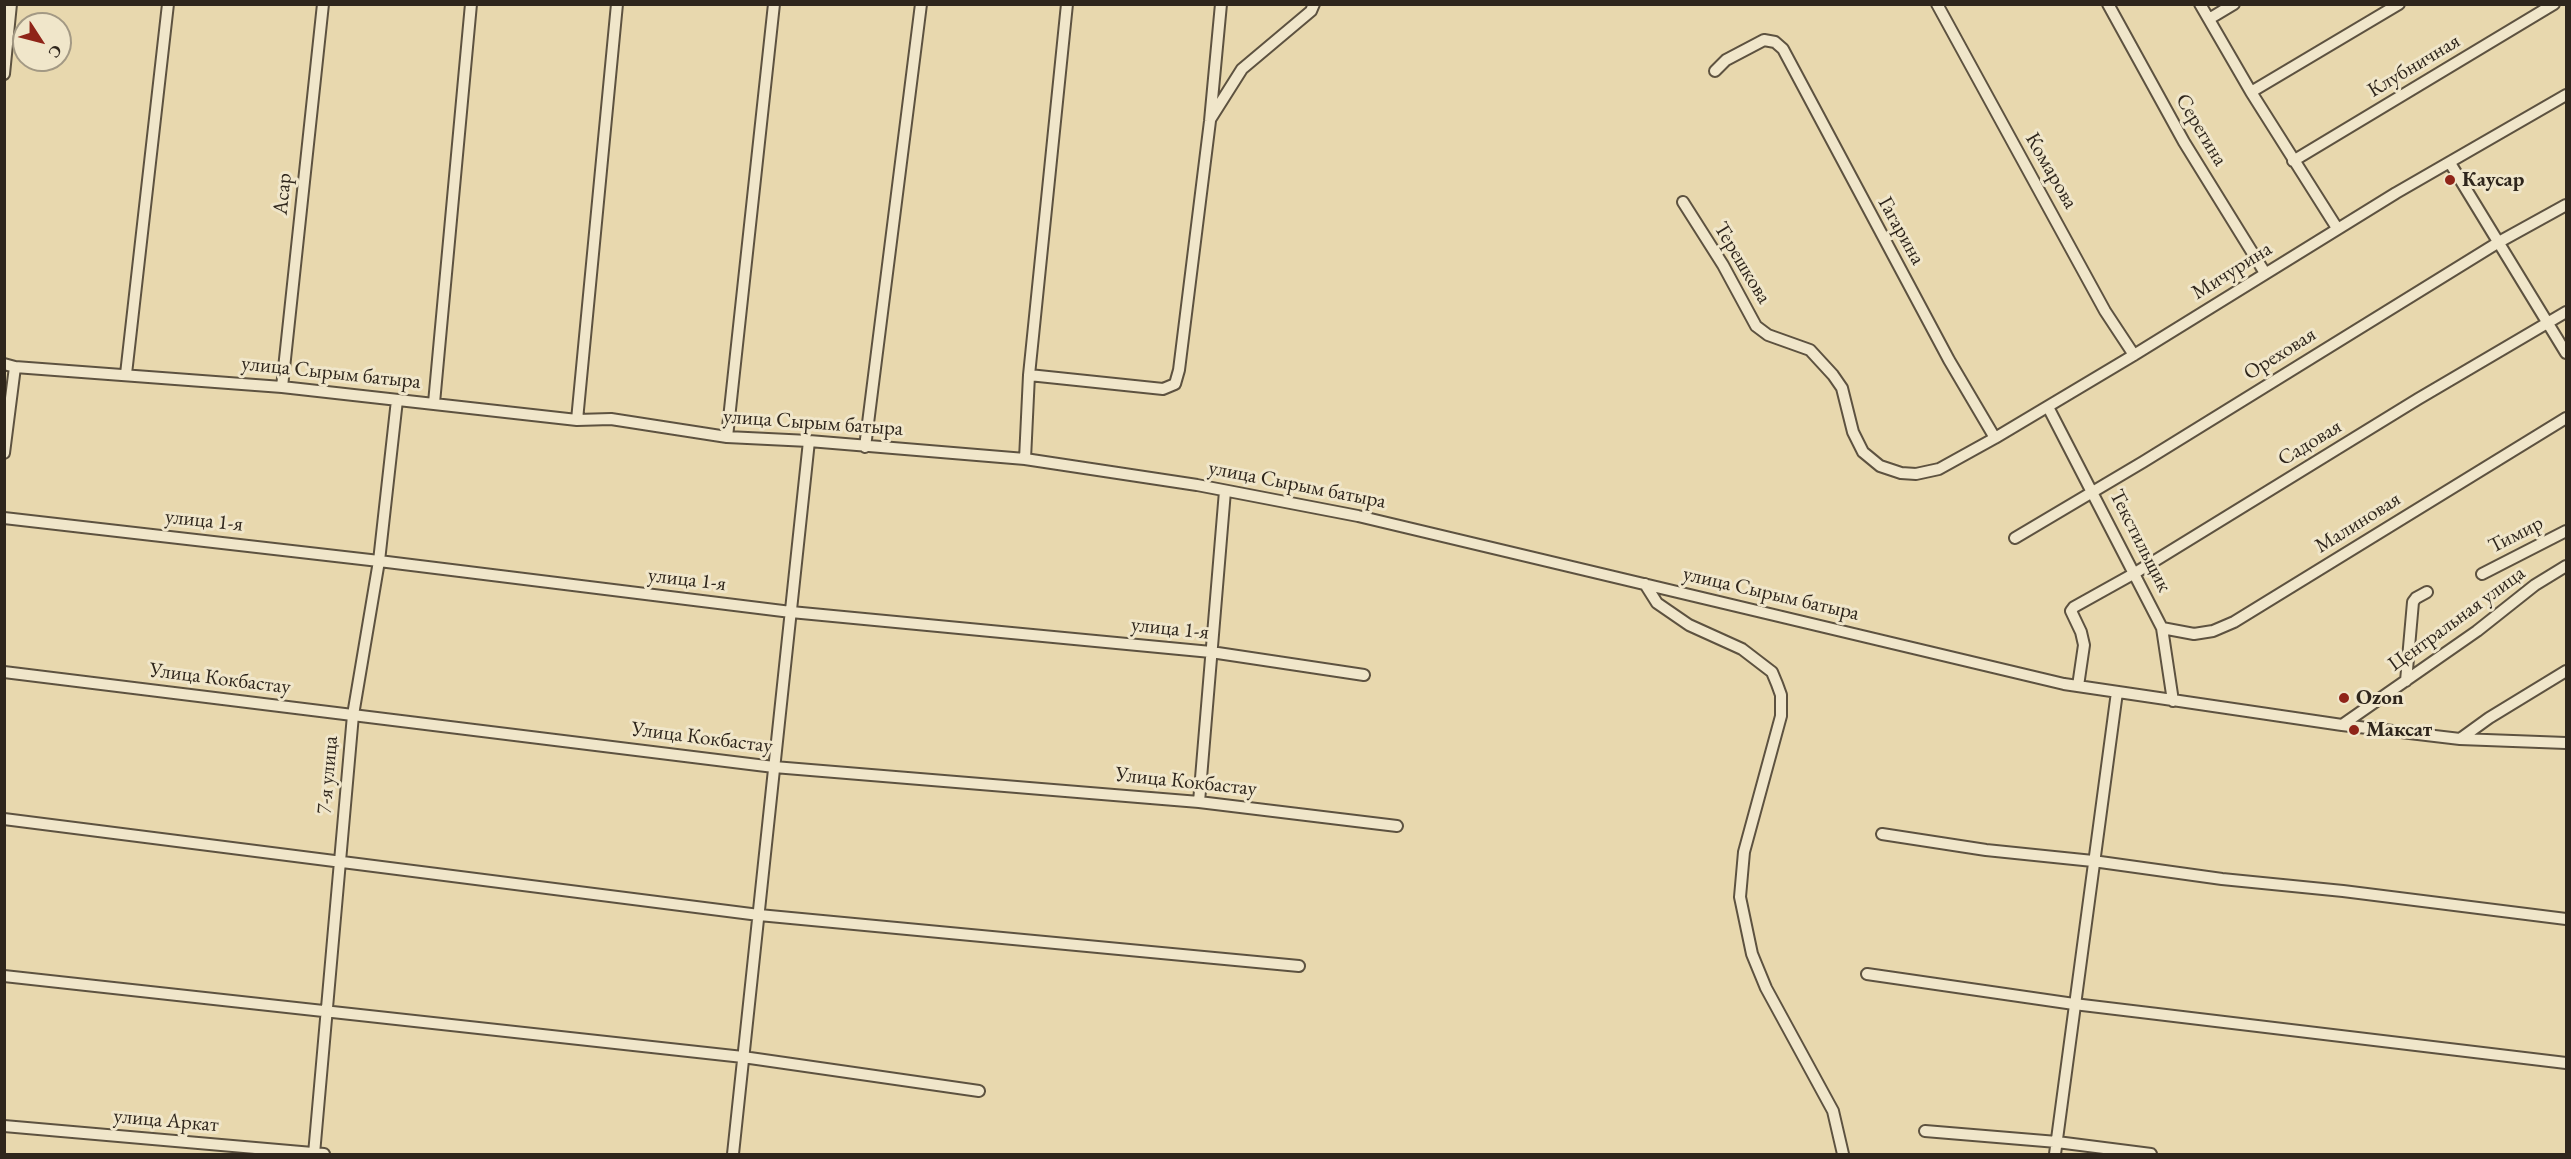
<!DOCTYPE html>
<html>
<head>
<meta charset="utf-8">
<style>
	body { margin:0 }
	#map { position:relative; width:2571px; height:1159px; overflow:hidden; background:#e8d8ae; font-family:"EB Garamond",serif }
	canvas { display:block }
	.frame { position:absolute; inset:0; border:6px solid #2f261c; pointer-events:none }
	.north { position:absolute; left:12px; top:12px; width:60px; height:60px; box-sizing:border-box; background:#f0e6ca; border:2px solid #a39984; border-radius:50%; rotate:126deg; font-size:16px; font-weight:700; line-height:24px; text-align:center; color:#2f261c }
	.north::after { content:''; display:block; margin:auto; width:21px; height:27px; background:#8f2418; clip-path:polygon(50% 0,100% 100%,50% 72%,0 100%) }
</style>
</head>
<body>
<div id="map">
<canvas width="2571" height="1159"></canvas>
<div class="frame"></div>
<div class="north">С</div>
</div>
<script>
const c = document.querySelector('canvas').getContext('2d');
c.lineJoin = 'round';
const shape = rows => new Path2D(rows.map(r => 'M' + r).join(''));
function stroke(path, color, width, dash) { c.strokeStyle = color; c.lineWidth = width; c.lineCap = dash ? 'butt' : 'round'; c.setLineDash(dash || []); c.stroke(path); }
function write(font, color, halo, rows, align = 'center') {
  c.font = font + ' "EB Garamond",serif'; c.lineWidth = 6; c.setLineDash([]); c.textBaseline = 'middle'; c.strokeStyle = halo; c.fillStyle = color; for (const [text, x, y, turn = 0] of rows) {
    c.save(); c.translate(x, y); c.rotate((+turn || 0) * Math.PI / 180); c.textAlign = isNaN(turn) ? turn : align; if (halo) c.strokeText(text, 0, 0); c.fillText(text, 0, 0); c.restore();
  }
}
const minor = shape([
	[1937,4,2105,311,2134,355],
	[2108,4,2184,142,2265,273],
	[2200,4,2251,92,2337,228],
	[2209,19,2234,4],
	[1715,71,1726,60,1764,40,1775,42,1783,49,1949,360,1995,438],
	[4,74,11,4],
	[2251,92,2399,4],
	[1211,118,1242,69,1311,11,1314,4],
	[2293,161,2554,4],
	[2450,163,2566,353],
	[1683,202,1723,265,1756,326,1768,335,1810,350,1833,375,1842,388,1853,432,1863,452,1880,466,1901,473,1916,474,1939,469,1995,438,2134,355,2396,193,2566,95],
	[4,364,15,367,282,387,577,420,611,419,727,437,809,441,1025,459,1197,485,1358,516,2064,684,2342,725,2460,739,2566,743],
	[126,374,168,4],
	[1029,375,1163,389,1175,384,1179,370,1210,121,1221,4],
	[282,387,323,4],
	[434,403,471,4],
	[2048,407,2162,628,2173,701],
	[577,420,617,4],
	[727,437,774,4],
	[865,447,921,4],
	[4,453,15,367],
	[1025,459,1029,375,1067,4],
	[4,518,379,561,791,612,1211,652,1364,675],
	[2015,538,2143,462,2499,242,2566,205],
	[2482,574,2566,531],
	[1645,584,1657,603,1689,625,1742,649,1772,672,1777,684,1781,695,1781,716,1744,852,1740,897,1752,954,1766,988,1833,1111,1843,1154],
	[2162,628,2194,634,2213,631,2234,622,2566,418],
	[4,672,774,767,1199,802,1397,826],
	[2406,681,2413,602,2416,598,2427,592],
	[2078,686,2084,645,2081,632,2071,611,2074,607,2135,573,2418,399,2566,312],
	[2342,725,2477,631,2535,585,2566,566],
	[2460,739,2489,718,2566,671],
	[1199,802,1225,491],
	[4,819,759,915,1299,966],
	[1882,834,1986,850,2093,861,2222,879,2343,891,2566,919],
	[1867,974,2074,1004,2566,1063],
	[4,976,743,1057,979,1091],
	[4,1126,324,1154],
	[1925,1131,2057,1142,2151,1154],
	[314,1154,353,715,379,561,397,400],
	[733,1154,809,441],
	[2055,1154,2117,692]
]);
const markers = [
	[2450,180,6,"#8f2418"],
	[2344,698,6,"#8f2418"],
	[2354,730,6,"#8f2418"]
];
const streetNames = [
	["Клубничная",2414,66,-31],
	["Серегина",2201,130,59],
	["Комарова",2051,171,60],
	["Асар",283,194,-84],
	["Гагарина",1901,231,61],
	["Терешкова",1742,263,59],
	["Мичурина",2232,271,-32],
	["Ореховая",2280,354,-32],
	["улица Сырым батыра",331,373,6],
	["улица Сырым батыра",813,423,4],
	["Садовая",2310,443,-31],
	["улица Сырым батыра",1297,485,11],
	["улица 1-я",204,521,6],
	["Малиновая",2358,523,-32],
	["Тимир",2516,535,-27],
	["Текстильщик",2140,541,63],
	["улица 1-я",687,580,7],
	["улица Сырым батыра",1771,594,13],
	["Центральная улица",2457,619,-36],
	["улица 1-я",1170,629,6],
	["Улица Кокбастау",220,679,7],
	["Улица Кокбастау",702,738,7],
	["7-я улица",328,775,-85],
	["Улица Кокбастау",1186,782,6],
	["улица Аркат",166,1121,5]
];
const poiNames = [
	["Каусар",2462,180],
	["Ozon",2356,698],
	["Максат",2366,730]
];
stroke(minor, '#5d5240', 14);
stroke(minor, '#f0e6ca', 10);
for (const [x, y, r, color] of markers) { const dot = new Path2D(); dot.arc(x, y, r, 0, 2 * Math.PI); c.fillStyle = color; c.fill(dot); stroke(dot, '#f0e6ca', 2); }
write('21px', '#2f261c', '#f0e6ca', streetNames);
write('bold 21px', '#2f261c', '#f0e6ca', poiNames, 'left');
</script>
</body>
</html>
